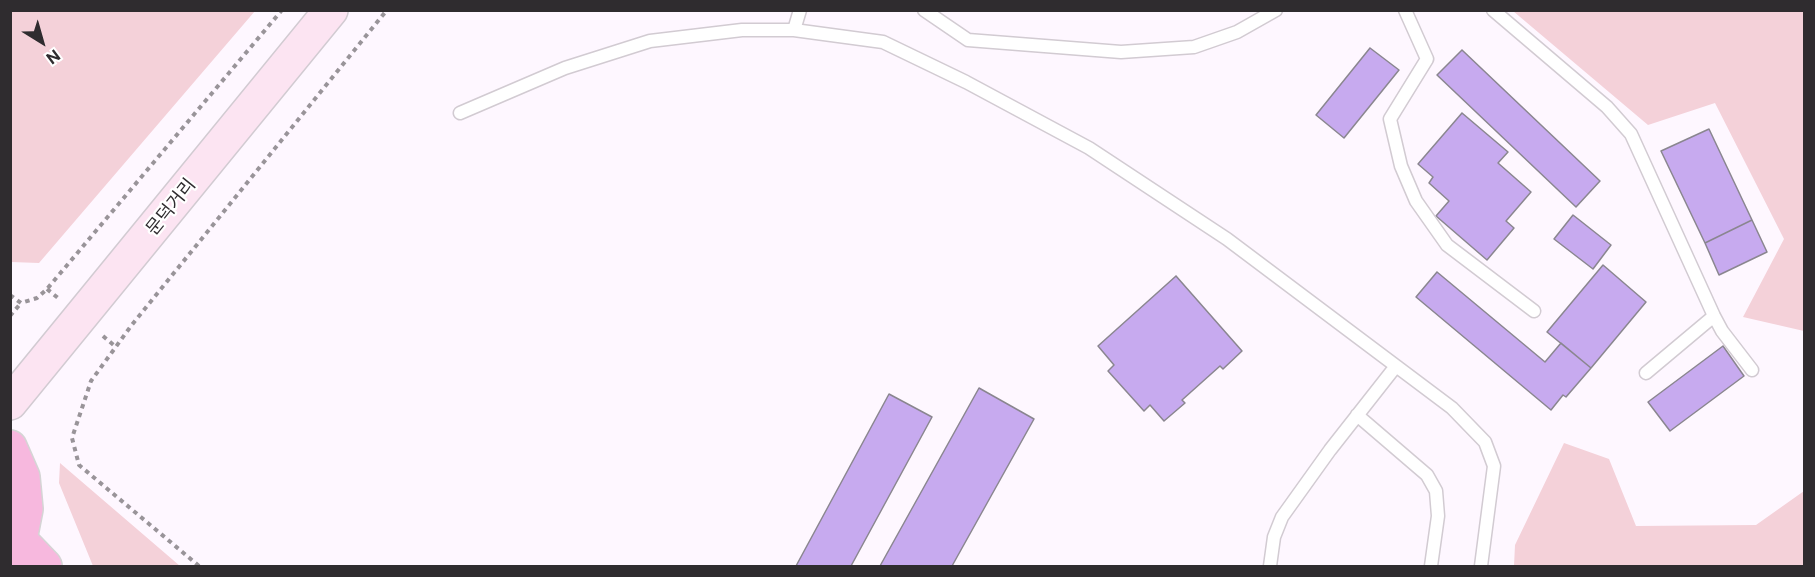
<!DOCTYPE html>
<html>
<head>
<meta charset="utf-8">
<style>
	body { margin:0 }
	#map { position:relative; width:1815px; height:577px; overflow:hidden; background:#fef7ff; font-family:"Public Sans",sans-serif }
	canvas { display:block }
	.frame { position:absolute; inset:0; border:12px solid #2f2c2f; pointer-events:none }
	.north { position:absolute; left:12px; top:12px; width:60px; height:60px; -webkit-text-stroke:4px #fff; paint-order:stroke; rotate:143deg; font-size:16px; font-weight:700; line-height:24px; text-align:center; color:#2f2c2f }
	.north::after { content:''; display:block; margin:auto; width:21px; height:27px; background:#2f2c2f; clip-path:polygon(50% 0,100% 100%,50% 72%,0 100%) }
</style>
</head>
<body>
<div id="map">
<canvas width="1815" height="577"></canvas>
<div class="frame"></div>
<div class="north">N</div>
</div>
<script>
const c = document.querySelector('canvas').getContext('2d');
c.lineJoin = 'round';
function paint(path, color) { c.fillStyle = color; c.fill(path, 'evenodd'); }
const shape = rows => new Path2D(rows.map(r => 'M' + r).join(''));
function stroke(path, color, width, dash) { c.strokeStyle = color; c.lineWidth = width; c.lineCap = dash ? 'butt' : 'round'; c.setLineDash(dash || []); c.stroke(path); }
function write(font, color, halo, rows, align = 'center') {
  c.font = font + ' "Public Sans","Noto Sans KR",sans-serif'; c.lineWidth = 4.5; c.setLineDash([]); c.textBaseline = 'middle'; c.strokeStyle = halo; c.fillStyle = color; for (const [text, x, y, turn = 0] of rows) {
    c.save(); c.translate(x, y); c.rotate((+turn || 0) * Math.PI / 180); c.textAlign = isNaN(turn) ? turn : align; if (halo) c.strokeText(text, 0, 0); c.fillText(text, 0, 0); c.restore();
  }
}
const green = shape([
	[11,10,255,11,39,263,11,262],
	[1513,11,1804,11,1804,331,1743,317,1784,239,1715,103,1648,125],
	[1564,443,1609,459,1636,526,1756,525,1804,491,1804,566,1514,566,1515,545],
	[60,463,180,566,93,566,59,483]
]);
const building = shape([
	[1370,48,1399,70,1344,138,1316,115,1370,48],
	[1462,50,1600,181,1576,207,1437,75,1462,50],
	[1462,113,1508,152,1498,163,1531,192,1506,221,1514,228,1487,260,1436,216,1449,201,1429,183,1433,177,1418,164,1462,113],
	[1709,129,1752,220,1705,243,1661,151,1709,129],
	[1573,215,1611,245,1593,269,1554,239,1573,215],
	[1752,220,1767,252,1719,275,1705,243,1752,220],
	[1603,265,1646,302,1591,368,1547,332,1603,265],
	[1437,272,1545,362,1561,343,1591,368,1566,397,1563,395,1551,410,1416,297,1437,272],
	[1176,276,1242,351,1223,369,1220,366,1182,400,1185,403,1164,421,1150,405,1144,411,1108,371,1114,365,1098,346,1176,276],
	[1723,346,1744,376,1670,431,1648,402,1723,346],
	[979,388,1034,419,952,566,880,566,979,388],
	[889,394,932,417,851,566,796,566,889,394]
]);
const path = shape([
	[47,289,58,298],
	[10,295,21,303,37,298,47,289,282,10],
	[10,316,21,303],
	[103,336,116,347],
	[199,566,79,465,72,438,91,381,131,326,387,10]
]);
const service = shape([
	[924,10,968,40,1121,52,1194,47,1237,32,1276,10],
	[1405,10,1427,59,1390,119,1401,166,1416,201,1447,245,1534,311],
	[1493,10,1607,107,1631,134,1714,316,1722,331,1752,370],
	[794,30,800,10],
	[460,113,565,68,650,41,742,30,794,30,883,42,966,82,1089,148,1227,239,1452,408,1485,442,1494,466,1481,566],
	[1646,373,1714,316],
	[1357,415,1427,475,1436,491,1438,516,1431,566],
	[1270,566,1274,537,1282,517,1330,450,1396,366]
]);
const secondary = shape([
	[10,403,331,10]
]);
const trunk = shape([
	[10,447,23,477,26,509,20,540,10,559],
	[20,540,45,566]
]);
const streetNames = [
	["문덕거리",171,207,-51]
];
paint(green, '#f4d1d9');
paint(building, '#c7aaef');
stroke(building, '#8a868f', 1.5);
stroke(service, '#d2cbd2', 15);
stroke(secondary, '#d2cbd2', 36);
stroke(trunk, '#d5d5d5', 36);
stroke(path, '#999499', 4, [4.5, 4.5]);
stroke(service, '#fff', 12);
stroke(secondary, '#fce4f2', 33);
stroke(trunk, '#f7b8de', 33);
write('18px', '#2f2c2f', '#fff', streetNames);
</script>
</body>
</html>
